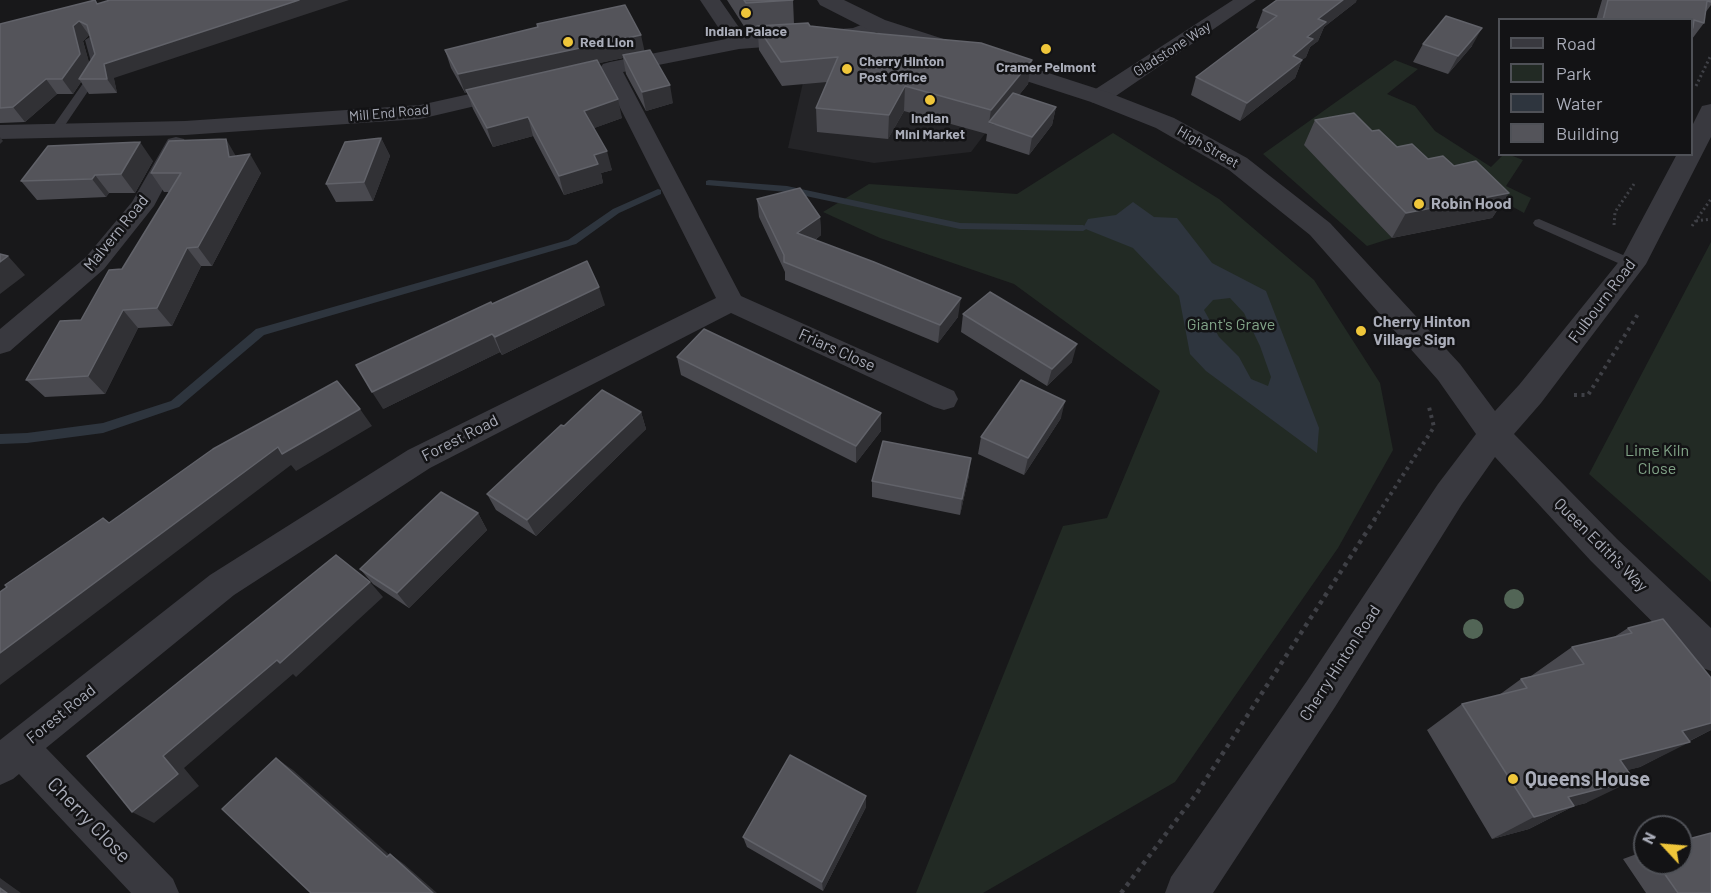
<!DOCTYPE html>
<html>
<head>
<meta charset="utf-8">
<style>
	body { margin:0 }
	#map { position:relative; width:1711px; height:893px; overflow:hidden; background:#18181a; font-family:Barlow,sans-serif }
	canvas { display:block }
	.legend { position:absolute; left:1498px; top:18px; width:195px; height:138px; box-sizing:border-box; background:#131315; border:2px solid #4f5157; margin:0; padding:8px 10px; list-style:none; font-size:18px; color:#aaadb9 }
	.legend li { display:flex; align-items:center; gap:12px; height:30px }
	.legend b { width:30px; border:2px solid #4f5157 }
	.north { position:absolute; left:1633px; top:815px; width:60px; height:60px; box-sizing:border-box; background:#131315; border:2px solid #4f5157; border-radius:50%; rotate:296deg; font-size:16px; font-weight:700; line-height:24px; text-align:center; color:#aaadb9 }
	.north::after { content:''; display:block; margin:auto; width:21px; height:27px; background:#efc63a; clip-path:polygon(50% 0,100% 100%,50% 72%,0 100%) }
</style>
</head>
<body>
<div id="map">
<canvas width="1711" height="893"></canvas>
<ul class="legend">
<li><b style="height:8px;background:#39393f"></b>Road</li>
<li><b style="height:16px;background:#222a24"></b>Park</li>
<li><b style="height:16px;background:#2e353e"></b>Water</li>
<li><b style="height:16px;background:#54545a"></b>Building</li>
</ul>
<div class="north">N</div>
</div>
<script>
const c = document.querySelector('canvas').getContext('2d');
c.lineJoin = 'round';
function paint(path, color) { c.fillStyle = color; c.fill(path, 'evenodd'); }
const shape = rows => new Path2D(rows.map(r => 'M' + r).join(''));
function stroke(path, color, width, dash) { c.strokeStyle = color; c.lineWidth = width; c.lineCap = dash ? 'butt' : 'round'; c.setLineDash(dash || []); c.stroke(path); }
function write(font, color, halo, rows, align = 'center') {
  c.font = font + ' Barlow,sans-serif'; c.lineWidth = 5; c.setLineDash([]); c.textBaseline = 'middle'; c.strokeStyle = halo; c.fillStyle = color; for (const [text, x, y, turn = 0] of rows) {
    c.save(); c.translate(x, y); c.rotate((+turn || 0) * Math.PI / 180); c.textAlign = isNaN(turn) ? turn : align; if (halo) c.strokeText(text, 0, 0); c.fillText(text, 0, 0); c.restore();
  }
}
const built = shape([
	[810,52,1020,88,971,152,874,163,788,148]
]);
const green = shape([
	[1395,60,1418,69,1387,94,1415,106,1435,131,1491,167,1503,155,1510,155,1523,160,1506,186,1531,198,1524,213,1464,180,1322,163,1392,238,1367,246,1263,154],
	[1113,133,1219,199,1314,280,1380,383,1393,450,1338,548,1175,782,983,893,916,893,1063,526,1107,518,1160,391,1014,284,880,238,823,212,869,184,1017,194],
	[1711,242,1711,582,1589,474]
]);
const water = shape([
	[1133,202,1154,217,1177,218,1212,263,1266,291,1319,428,1317,453,1206,371,1190,354,1179,296,1133,248,1083,228,1088,219,1116,215],
	[1230,298,1244,313,1260,346,1271,377,1268,386,1251,379,1239,357,1219,337,1204,310,1213,300]
]);
const stream = shape([
	[709,180,787,186,960,223,1083,225,1088,228,1083,231,960,229,787,192,706,185,706,181,709,180],
	[658,189,661,190,661,194,619,213,576,244,264,335,179,407,103,433,27,443,0,444,0,434,27,433,103,423,171,401,256,329,568,240,613,209,658,189]
]);
const pathFar2 = shape([
	[1696,86,1711,55],
	[1696,221,1711,219],
	[1614,225,1615,212,1634,184],
	[1692,226,1711,199]
]);
const pathFar1 = shape([
	[1574,395,1588,395,1638,314],
	[1374,520,1434,427,1429,407]
]);
const path = shape([
	[1121,893,1197,793,1375,519]
]);
const service = shape([
	[90,37,95,40,103,69,59,134,51,134,49,132,93,69,85,40,90,37],
	[1539,219,1637,261,1638,264,1632,268,1627,267,1535,226,1533,223,1535,220,1539,219]
]);
const minor = shape([
	[700,0,720,0,745,36,853,28,877,19,884,21,887,25,884,29,857,40,739,49,623,72,741,296,954,391,958,399,954,407,944,410,934,407,731,313,430,468,234,595,46,748,173,879,179,893,131,893,19,774,13,779,0,785,0,740,210,575,408,450,716,298,600,68,603,64,610,62,726,39,700,0],
	[1233,0,1256,0,1107,102,1099,104,1091,102,1088,97,1091,92,1233,0],
	[510,85,518,86,521,91,518,96,420,119,185,135,0,139,0,125,185,121,420,105,510,85],
	[176,137,184,139,187,144,154,206,104,269,10,351,0,354,0,329,86,257,132,202,168,139,176,137]
]);
const tertiary = shape([
	[817,0,844,0,885,20,1107,92,1174,118,1247,158,1330,223,1460,364,1495,411,1519,385,1621,259,1677,154,1692,154,1692,126,1702,106,1711,104,1711,137,1646,264,1541,403,1514,434,1617,539,1711,628,1711,671,1697,666,1591,561,1495,457,1462,504,1335,707,1213,893,1165,893,1171,877,1307,681,1438,484,1476,434,1438,380,1310,235,1229,170,1156,128,1091,102,869,30,820,5,817,0]
]);
const trees = [
	[1514,599],
	[1473,629]
];
const wall = shape([
	[95,0,97,4,117,93,89,94,81,82,73,94,57,94,25,122,0,123,0,24],
	[89,35,90,36,95,54,89,63,83,41],
	[727,0,793,0,794,24,1032,60,1028,84,1019,95,1056,107,1052,125,1029,155,986,141,987,134,904,111,888,139,817,132,816,108,827,82,782,86,759,50,758,34,749,34],
	[1602,0,1711,0,1711,5,1705,13,1704,23,1692,39,1692,20,1596,20],
	[1356,2,1324,27,1318,41,1310,47,1306,57,1302,60,1295,78,1240,121,1191,95,1196,77,1259,29,1256,28,1263,10],
	[1423,44,1472,46,1448,74,1413,62],
	[445,50,644,51,673,103,646,111,626,74,623,58,599,63,622,118,594,128,612,170,601,173,603,183,564,195,533,136,493,147,473,109,467,92,465,93,451,68],
	[1315,120,1372,131,1397,147,1428,159,1454,166,1509,193,1492,218,1392,238,1304,145],
	[381,138,390,156,373,201,336,202,326,184],
	[236,156,261,173,212,266,201,266,172,326,138,328,105,394,45,397,26,380,81,320,122,269,169,192,164,192,151,173],
	[153,161,135,193,109,193,106,197,37,200,21,181],
	[757,199,820,217,821,235,815,240,958,317,938,343,785,280,785,272,759,217],
	[492,304,605,305,502,355,500,352,383,409],
	[963,314,1072,362,1047,386,961,332],
	[677,357,881,431,856,463,681,375],
	[641,412,646,429,536,536,496,510,487,494,564,426],
	[1061,418,1024,475,978,454,981,437],
	[969,475,960,515,872,497,872,481],
	[478,513,487,530,409,608,373,584,360,569],
	[1628,628,1711,678,1711,730,1640,767,1627,770,1586,803,1574,806,1529,829,1492,839,1427,730,1462,704,1499,695,1521,679,1531,676,1572,647,1614,637],
	[866,807,823,891,747,847,743,837],
	[1645,851,1645,863,1681,863,1711,893,1646,893,1623,859]
]);
const shadedWall = shape([
	[299,0,349,0,114,78,117,93,107,79,104,64],
	[1343,0,1357,0,1356,2,1324,27,1318,41,1310,47,1306,57,1302,60,1295,78,1240,121,1247,103,1293,56,1307,37,1318,19],
	[79,21,89,35,83,41,91,69,79,79,81,82,73,94,62,79,73,26],
	[1482,28,1472,46,1448,74,1458,56],
	[641,35,645,53,623,55,623,58,465,93,458,74],
	[1032,60,1028,84,995,125,989,123,991,110],
	[46,79,57,94,25,122,13,107],
	[670,85,673,103,646,111,642,92],
	[905,86,904,111,888,139,889,115],
	[618,99,622,118,589,130,584,111],
	[1056,107,1052,125,1029,155,1032,137],
	[528,117,533,136,493,147,487,128],
	[0,137,3,141,0,144],
	[381,138,390,156,373,201,364,182],
	[226,139,237,158,250,154,261,173,212,266,198,247,229,157],
	[140,142,153,161,135,193,121,174],
	[607,151,612,170,601,173,603,183,564,195,559,176,594,155],
	[95,175,109,193,106,197,92,179],
	[1509,193,1492,218,1392,238,1406,213],
	[820,217,821,235,799,252,797,233],
	[187,248,201,266,172,326,157,308],
	[8,256,25,275,0,294,0,262],
	[599,287,605,305,502,355,495,337],
	[961,298,958,317,938,343,940,325],
	[123,310,138,328,105,394,88,376],
	[492,334,500,352,383,409,372,392],
	[1077,344,1072,362,1047,386,1052,369],
	[1065,401,1061,418,1024,475,1028,458],
	[360,409,372,426,296,471,291,465,0,685,0,653,278,447],
	[641,412,646,429,536,536,527,520],
	[881,413,881,431,856,463,856,446],
	[971,458,969,475,960,515,962,499],
	[478,513,487,530,409,608,397,593],
	[370,582,383,597,296,677,293,674,184,768,199,786,154,823,132,812,163,756],
	[1711,723,1711,730,1689,741,1682,731],
	[1690,742,1640,767,1574,784,1620,760],
	[276,758,293,770,402,866,387,857],
	[1634,780,1586,803,1534,817,1568,797],
	[866,796,866,807,823,891,822,882],
	[1574,806,1529,829,1492,839,1534,817],
	[390,854,404,864,437,893,433,893],
	[0,878,21,893,7,893,0,888]
]);
const building = shape([
	[95,0,97,4,110,0,299,0,104,64,107,79,79,79,95,54,87,25,79,21,73,26,80,54,62,79,46,79,13,107,0,108,0,24,95,0],
	[744,0,793,0,746,3,744,0],
	[1277,0,1343,0,1318,19,1326,22,1307,37,1313,39,1293,56,1302,60,1247,103,1196,77,1277,16,1263,10,1277,0],
	[1608,0,1711,0,1711,2,1707,1,1704,23,1694,20,1693,27,1692,30,1692,20,1603,20,1608,0],
	[625,5,641,35,458,74,445,50,538,27,537,24,625,5],
	[1446,16,1482,28,1458,56,1423,44,1446,16],
	[808,23,810,26,882,34,981,43,1032,60,991,110,905,86,889,115,816,108,838,57,781,62,757,26,808,23],
	[650,50,670,85,642,92,623,55,650,50],
	[597,60,618,99,584,111,607,151,594,155,598,164,559,176,528,117,487,128,466,90,597,60],
	[1013,93,1056,107,1032,137,989,122,1013,93],
	[1354,113,1372,131,1379,130,1397,147,1412,144,1428,159,1443,156,1454,166,1476,161,1509,193,1406,213,1315,120,1354,113],
	[381,138,364,182,326,184,345,142,381,138],
	[226,139,229,157,250,154,198,247,187,248,157,308,123,310,88,376,26,380,60,321,81,320,109,270,122,269,181,173,151,173,169,141,226,139],
	[140,142,121,174,95,175,92,179,21,181,48,146,140,142],
	[800,188,820,217,797,233,874,262,961,298,940,325,784,262,784,255,757,199,800,188],
	[0,254,8,256,0,262,0,254],
	[587,261,599,287,495,337,492,334,372,392,356,365,491,302,492,304,587,261],
	[990,292,1077,344,1052,369,963,314,990,292],
	[704,329,881,413,856,446,677,357,704,329],
	[1021,380,1065,401,1028,458,981,437,1021,380],
	[337,381,360,409,282,454,278,447,0,653,0,592,7,587,5,585,103,518,109,523,213,449,337,381],
	[602,390,641,412,527,520,487,494,561,425,564,426,602,390],
	[883,441,971,458,962,499,872,481,883,441],
	[441,492,478,513,397,593,360,569,441,492],
	[336,555,370,582,280,663,277,660,163,756,178,774,132,812,87,756,336,555],
	[1663,619,1711,678,1711,723,1682,731,1690,742,1620,760,1634,780,1568,797,1574,806,1534,817,1462,704,1527,688,1521,679,1584,664,1572,647,1632,633,1628,628,1663,619],
	[790,755,866,796,822,882,743,837,790,755],
	[276,758,387,857,390,854,433,893,311,893,222,809,276,758],
	[1711,833,1711,893,1678,893,1657,863,1681,863,1681,841,1711,833],
	[0,888,7,893,0,893,0,888]
]);
const markers = [
	[746,13,6,"#efc63a"],
	[568,42,6,"#efc63a"],
	[1046,49,6,"#efc63a"],
	[847,69,6,"#efc63a"],
	[930,100,6,"#efc63a"],
	[1419,204,6,"#efc63a"],
	[1361,331,6,"#efc63a"],
	[1513,779,6,"#efc63a"]
];
const farPoinames = [
	["Indian Palace",746,31],
	["Red Lion",580,42,"left"],
	["Cherry Hinton",859,61,"left"],
	["Post Office",859,77,"left"],
	["Cramer Pelmont",1046,67],
	["Indian",930,118],
	["Mini Market",930,134]
];
const farStreetnames = [
	["Gladstone Way",1172,49,-33],
	["Mill End Road",389,113,-5],
	["High Street",1208,147,30]
];
const poiNames = [
	["Robin Hood",1431,204],
	["Cherry Hinton",1373,322],
	["Village Sign",1373,340]
];
const streetNames = [
	["Malvern Road",116,233,-51],
	["Fulbourn Road",1602,301,-53],
	["Friars Close",837,350,24],
	["Forest Road",460,438,-27],
	["Queen Edith's Way",1601,545,45],
	["Cherry Hinton Road",1340,663,-57],
	["Forest Road",61,714,-39]
];
const parkNames = [
	["Giant's Grave",1231,325],
	["Lime Kiln",1657,451],
	["Close",1657,469]
];
const nearPoinames = [
	["Queens House",1525,779]
];
const nearStreetnames = [
	["Cherry Close",89,820,46]
];
paint(built, '#242427');
paint(green, '#222a24');
paint(water, '#2e353e');
paint(stream, '#2e353e');
stroke(pathFar2, '#3f4046', 3, [2, 3]);
stroke(pathFar1, '#3f4046', 4, [3, 4.5]);
stroke(path, '#3f4046', 4.5, [4, 5]);
paint(service, '#39393f');
paint(minor, '#39393f');
paint(tertiary, '#39393f');
c.fillStyle = '#526556';
for (const [x, y] of trees) { c.beginPath(); c.arc(x, y, 10, 0, 2 * Math.PI); c.fill(); }
paint(wall, '#49494f');
paint(shadedWall, '#313135');
paint(building, '#54545a');
stroke(building, '#616269', 1.5);
for (const [x, y, r, color] of markers) { const dot = new Path2D(); dot.arc(x, y, r, 0, 2 * Math.PI); c.fillStyle = color; c.fill(dot); stroke(dot, '#131315', 2); }
write('bold 14px', '#aaadb9', '#131315', farPoinames);
write('14px', '#aaadb9', '#131315', farStreetnames);
write('bold 16px', '#aaadb9', '#131315', poiNames, 'left');
write('16px', '#aaadb9', '#131315', streetNames);
write('16px', '#82a488', '#131315', parkNames);
write('bold 20px', '#aaadb9', '#131315', nearPoinames, 'left');
write('20px', '#aaadb9', '#131315', nearStreetnames);
</script>
</body>
</html>
